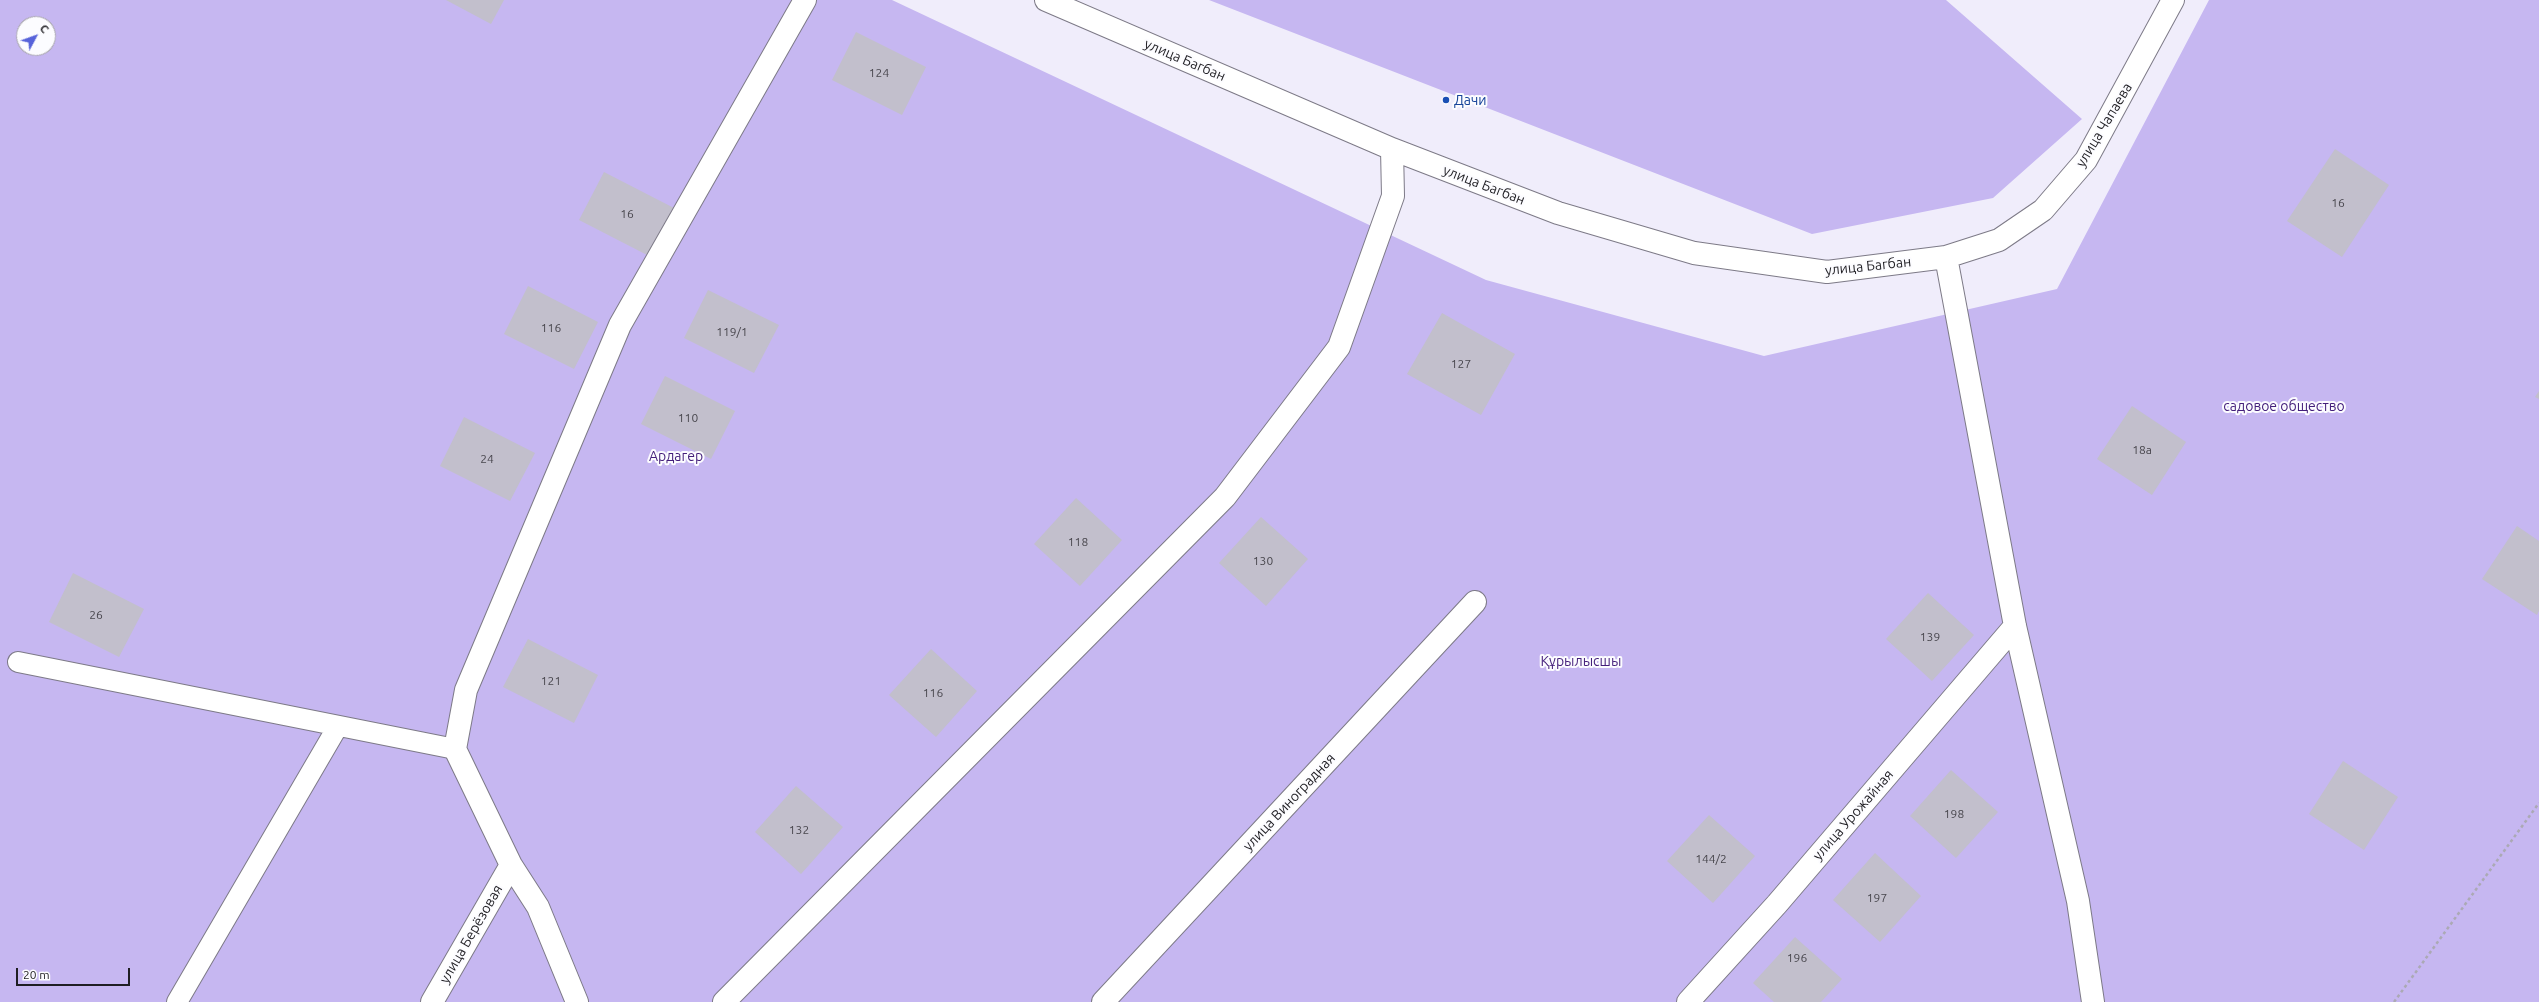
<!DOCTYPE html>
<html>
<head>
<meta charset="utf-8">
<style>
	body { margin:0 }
	#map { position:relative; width:2539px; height:1002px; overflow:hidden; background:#f0edfb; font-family:Ubuntu,sans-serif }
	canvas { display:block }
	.north { position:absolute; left:16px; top:16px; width:40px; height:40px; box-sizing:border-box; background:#fcfcff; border:1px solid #a4a3a7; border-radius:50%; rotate:49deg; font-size:11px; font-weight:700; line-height:16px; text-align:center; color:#1f1e23 }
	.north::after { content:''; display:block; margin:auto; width:14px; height:18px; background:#5763da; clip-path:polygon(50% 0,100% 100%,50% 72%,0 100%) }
	.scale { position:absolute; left:16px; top:968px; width:114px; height:18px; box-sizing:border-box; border:2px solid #1f1e23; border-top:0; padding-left:5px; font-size:12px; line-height:14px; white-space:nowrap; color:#1f1e23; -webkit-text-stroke:3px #fcfcff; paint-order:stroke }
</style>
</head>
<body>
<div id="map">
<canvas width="2539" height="1002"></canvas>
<div class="north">С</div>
<div class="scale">20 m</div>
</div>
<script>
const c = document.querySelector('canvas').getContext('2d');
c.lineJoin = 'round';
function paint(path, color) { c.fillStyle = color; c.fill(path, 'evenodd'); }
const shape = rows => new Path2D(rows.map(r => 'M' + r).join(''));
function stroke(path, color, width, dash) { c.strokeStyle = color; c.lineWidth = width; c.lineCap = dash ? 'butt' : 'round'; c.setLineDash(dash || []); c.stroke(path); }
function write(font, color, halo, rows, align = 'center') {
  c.font = font + ' Ubuntu,sans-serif'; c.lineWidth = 4; c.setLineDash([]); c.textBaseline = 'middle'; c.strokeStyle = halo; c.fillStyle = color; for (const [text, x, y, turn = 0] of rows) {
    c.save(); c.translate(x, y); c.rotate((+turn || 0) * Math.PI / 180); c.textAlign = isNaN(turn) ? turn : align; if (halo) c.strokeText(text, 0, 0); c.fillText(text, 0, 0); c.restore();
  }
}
const green = shape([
	[0,0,892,0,1486,280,1764,356,2057,289,2209,0,2539,0,2539,1002,0,1002],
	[24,24,48,24,48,48,24,48],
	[1209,0,1946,0,2082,119,1993,198,1812,234]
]);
const building = shape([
	[446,0,504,0,491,24],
	[856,32,926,67,902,115,832,80],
	[2335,149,2389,185,2342,257,2287,221],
	[604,172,674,208,649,256,579,220],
	[528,286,598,322,574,369,504,334],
	[708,290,779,325,754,373,684,338],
	[1442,313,1515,354,1481,415,1407,374],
	[665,376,735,411,711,459,641,424],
	[2539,391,2539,399,2535,397],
	[2132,406,2186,442,2152,495,2097,459],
	[464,417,535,453,510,501,440,466],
	[1076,498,1122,540,1080,586,1034,544],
	[1261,517,1308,559,1266,606,1219,563],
	[2517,526,2539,541,2539,611,2537,615,2482,579],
	[73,573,144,609,119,657,49,622],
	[1928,593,1974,635,1932,681,1886,639],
	[528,639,598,675,574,723,503,687],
	[931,649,977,691,936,737,889,695],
	[2343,761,2398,797,2364,850,2309,814],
	[1951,770,1998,812,1956,858,1910,816],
	[796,786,843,827,801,874,755,832],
	[1709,815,1755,856,1713,903,1667,861],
	[1875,853,1921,896,1880,942,1833,900],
	[1795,937,1842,979,1821,1002,1774,1002,1753,983]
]);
const path = shape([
	[2394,1002,2539,803]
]);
const lane = shape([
	[18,662,455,749],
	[177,1002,338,726]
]);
const street = shape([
	[1046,0,1392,149,1558,213,1694,253,1827,272,1946,257,1999,240,2043,210,2086,160,2173,0],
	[1946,257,2015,626,2078,901,2093,1002],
	[432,1002,511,865],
	[577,1002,538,907,511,865,455,749,466,690,620,325,805,0],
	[724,1002,1225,497,1339,347,1393,196,1392,149],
	[1103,1002,1475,602],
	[1688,1002,1777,904,2015,626]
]);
const markers = [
	[1446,100,4,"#1a4fb4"]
];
const numberNames = [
	["124",879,73],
	["16",2338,203],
	["16",627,214],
	["116",551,328],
	["119/1",732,332],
	["127",1461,364],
	["110",688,418],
	["18а",2142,450],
	["24",487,459],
	["118",1078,542],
	["130",1263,561],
	["26",96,615],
	["139",1930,637],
	["121",551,681],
	["116",933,693],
	["198",1954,814],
	["132",799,830],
	["144/2",1711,859],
	["197",1877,898],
	["196",1797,958]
];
const streetNames = [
	["улица Багбан",1185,60,23],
	["улица Чапаева",2104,125,-59],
	["улица Багбан",1484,185,21],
	["улица Багбан",1868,266,-6],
	["улица Виноградная",1289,802,-47],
	["улица Урожайная",1853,815,-49],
	["улица Берёзовая",471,934,-60]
];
const transitNames = [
	["Дачи",1454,100]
];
const parkNames = [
	["садовое общество",2284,406],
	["Ардагер",676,456],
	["Құрылысшы",1581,661]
];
paint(green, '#c6b7f1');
paint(building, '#c2bfcc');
stroke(lane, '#7d7a87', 22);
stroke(street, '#7d7a87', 24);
stroke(path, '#aba9b4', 2.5, [3, 3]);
stroke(lane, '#fff', 20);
stroke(street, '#fff', 22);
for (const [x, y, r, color] of markers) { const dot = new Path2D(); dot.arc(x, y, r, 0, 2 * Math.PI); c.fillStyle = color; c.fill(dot); stroke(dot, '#fcfcff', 1.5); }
write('12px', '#48464d', null, numberNames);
write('14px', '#1f1e23', '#fcfcff', streetNames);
write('14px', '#164399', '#fcfcff', transitNames, 'left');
write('14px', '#431e7a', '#fcfcff', parkNames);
</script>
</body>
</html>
